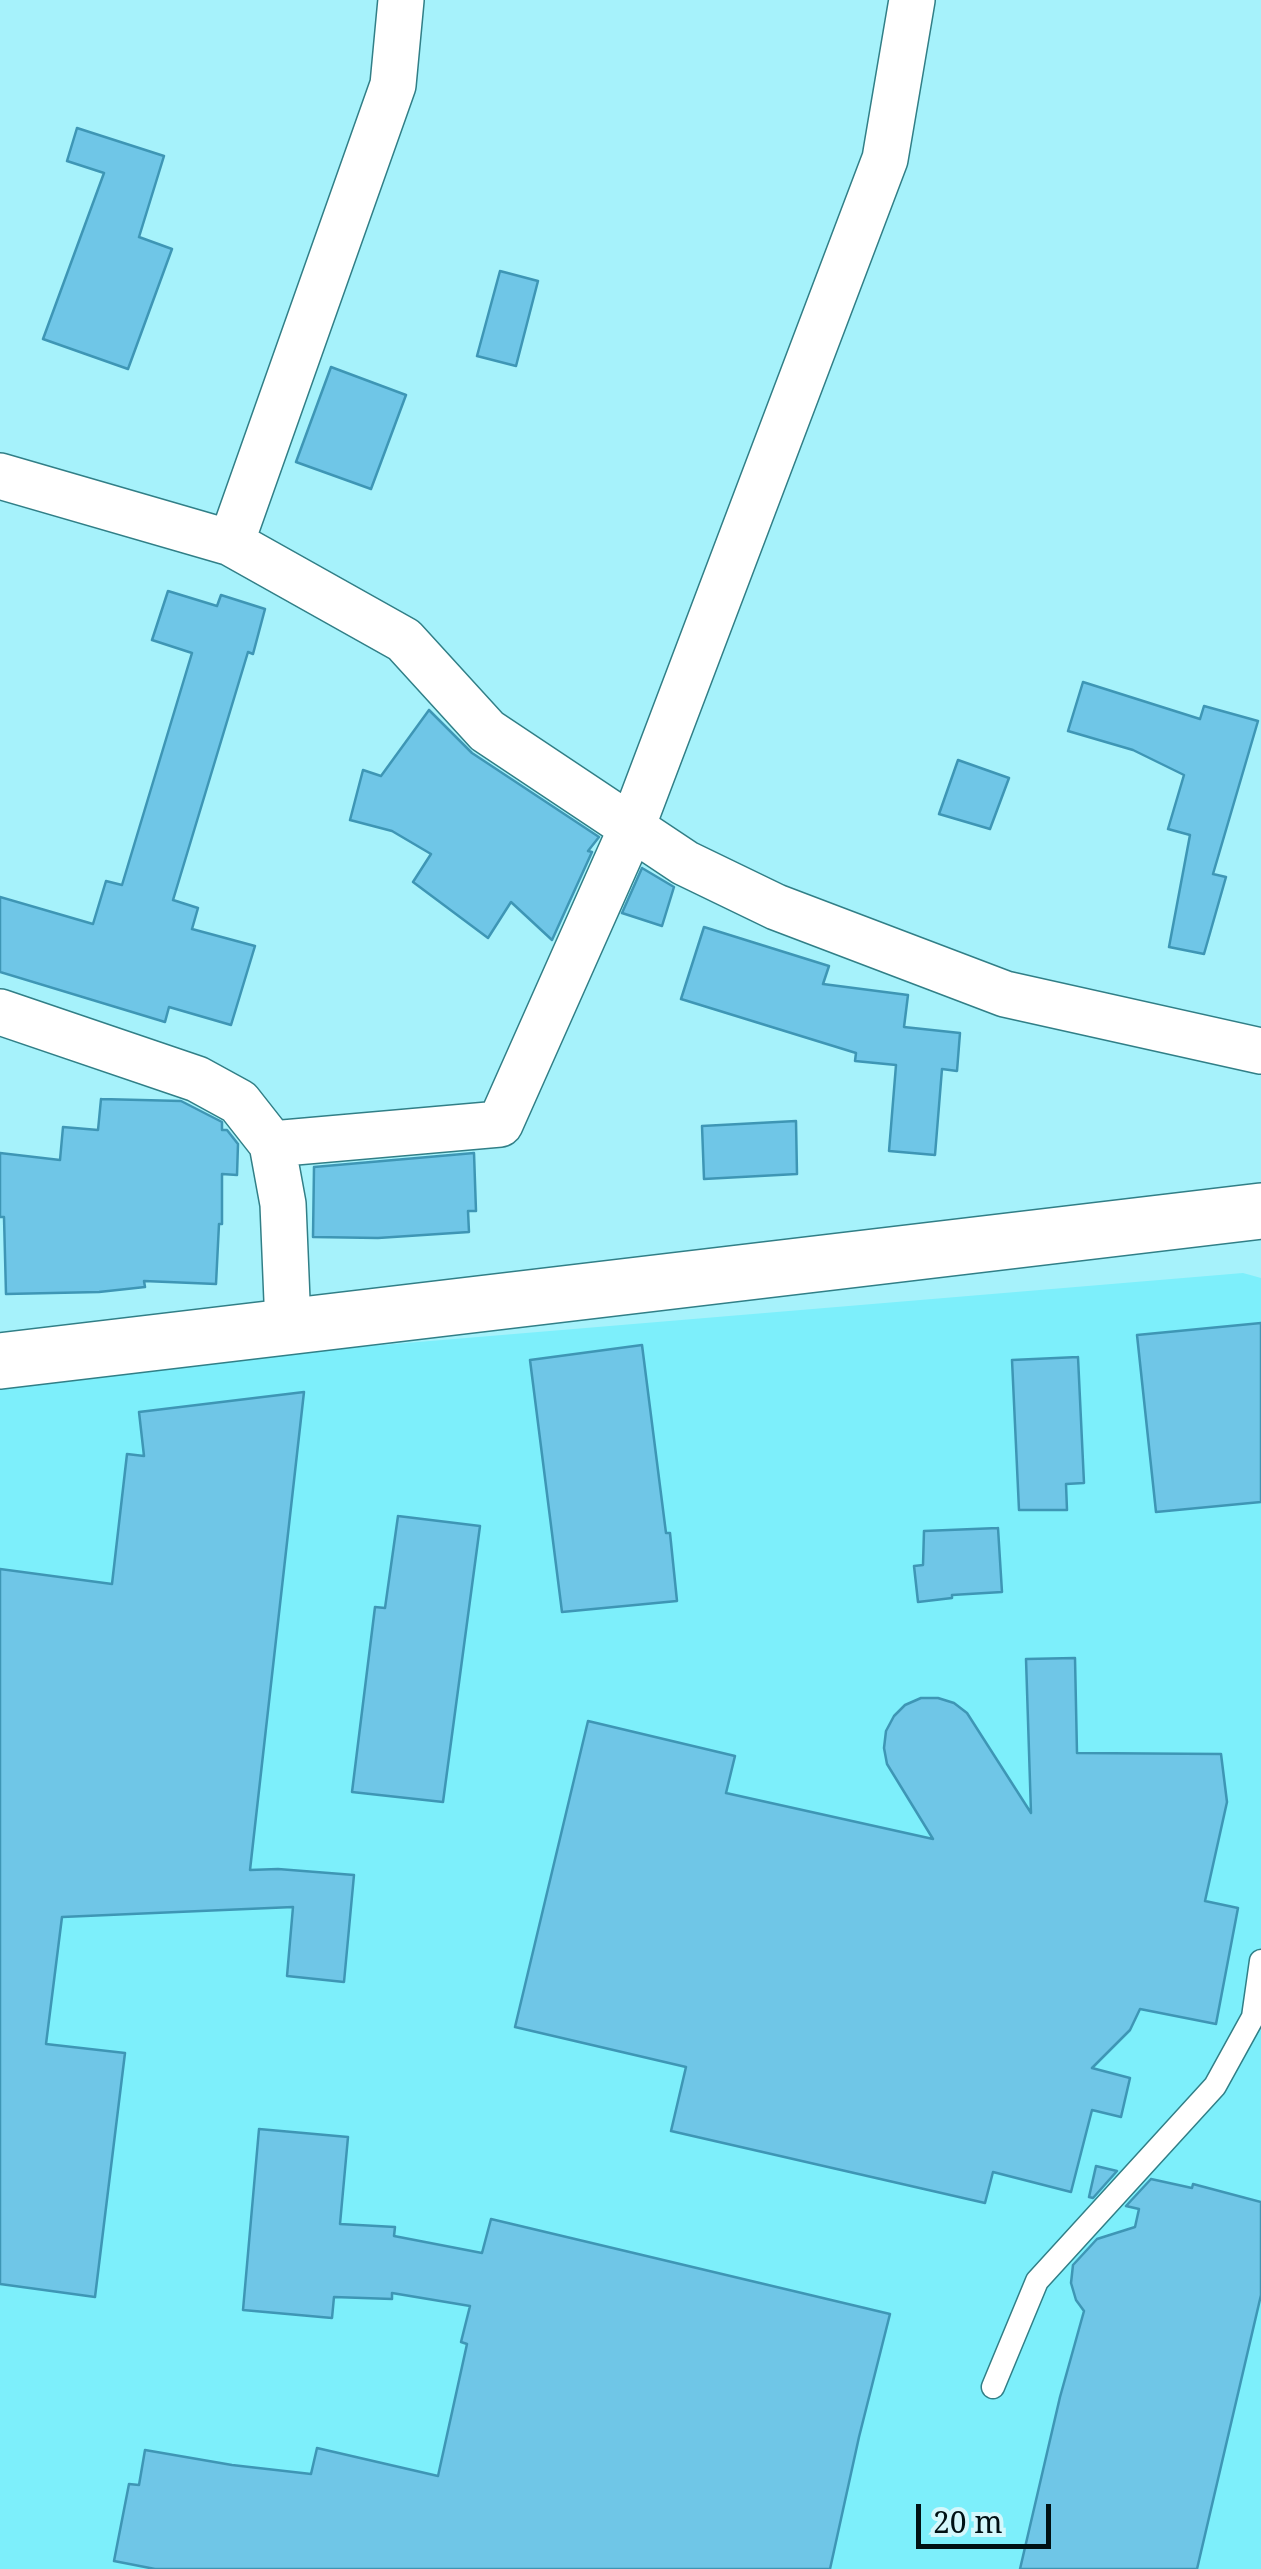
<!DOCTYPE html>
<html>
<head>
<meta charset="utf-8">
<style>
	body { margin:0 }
	#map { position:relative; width:1261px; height:2569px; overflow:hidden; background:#a6f2fb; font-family:"Noto Serif",serif }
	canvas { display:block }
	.scale { position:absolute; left:916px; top:2504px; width:135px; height:45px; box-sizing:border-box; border:5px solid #001114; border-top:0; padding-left:12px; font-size:30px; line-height:35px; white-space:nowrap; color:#001114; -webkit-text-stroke:8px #d4f8fc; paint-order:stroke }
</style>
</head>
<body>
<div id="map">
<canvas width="1261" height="2569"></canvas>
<div class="scale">20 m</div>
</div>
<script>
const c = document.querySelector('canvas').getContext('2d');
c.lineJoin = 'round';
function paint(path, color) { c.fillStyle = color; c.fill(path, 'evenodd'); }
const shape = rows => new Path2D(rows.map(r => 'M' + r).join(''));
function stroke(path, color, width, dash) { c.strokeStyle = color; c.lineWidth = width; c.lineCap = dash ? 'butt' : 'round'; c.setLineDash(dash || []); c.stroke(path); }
const built = shape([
	[1243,1273,1261,1278,1261,2569,0,2569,0,1377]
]);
const building = shape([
	[77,128,164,156,139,237,172,249,128,369,43,339,104,173,67,161,77,128],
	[500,271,538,281,516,366,477,356,500,271],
	[331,367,406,395,371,489,296,462,331,367],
	[168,591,217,606,221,595,265,609,253,654,248,652,173,900,198,908,192,929,255,946,231,1025,169,1007,165,1022,0,972,0,897,93,924,106,881,122,885,192,653,152,640,168,591],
	[1083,682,1200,719,1204,706,1258,721,1213,874,1226,877,1204,954,1169,947,1190,835,1168,829,1184,775,1133,750,1068,731,1083,682],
	[429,710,472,753,599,837,588,851,592,852,552,940,511,902,488,938,413,882,431,854,392,831,350,820,363,770,381,776,429,710],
	[958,760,1009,778,990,829,939,814,958,760],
	[642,868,674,887,662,926,622,913,642,868],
	[704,927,829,966,823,984,908,995,904,1027,960,1033,957,1071,942,1069,935,1155,889,1151,896,1065,855,1061,856,1053,681,999,704,927],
	[101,1099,181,1101,222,1122,222,1130,227,1130,238,1144,237,1175,222,1174,222,1224,219,1224,216,1284,144,1281,145,1287,99,1292,6,1294,4,1217,0,1217,0,1153,60,1160,63,1127,98,1130,101,1099],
	[796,1121,797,1174,704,1179,702,1126,796,1121],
	[474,1153,476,1211,468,1211,469,1232,378,1238,313,1237,314,1167,474,1153],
	[1261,1323,1261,1502,1156,1512,1137,1335,1261,1323],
	[642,1345,666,1533,670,1533,677,1601,562,1612,530,1360,642,1345],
	[1078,1357,1084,1483,1066,1484,1067,1510,1019,1510,1012,1360,1078,1357],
	[304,1392,250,1870,278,1869,354,1875,344,1982,287,1976,293,1907,62,1917,46,2044,125,2053,95,2297,0,2284,0,1569,112,1584,127,1454,144,1456,139,1412,304,1392],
	[398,1516,480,1526,443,1802,352,1792,375,1607,385,1608,398,1516],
	[998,1528,1002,1592,952,1595,952,1598,918,1602,914,1566,923,1565,924,1531,998,1528],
	[1075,1658,1077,1753,1221,1754,1227,1802,1205,1901,1238,1908,1216,2024,1140,2009,1130,2030,1092,2068,1130,2078,1121,2117,1092,2110,1071,2192,993,2172,985,2203,671,2131,686,2067,515,2027,588,1721,735,1756,726,1793,933,1839,887,1764,884,1748,886,1731,894,1716,905,1705,921,1698,938,1698,954,1703,967,1713,1031,1813,1026,1659,1075,1658],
	[259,2129,348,2137,340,2224,395,2227,394,2236,482,2253,491,2219,890,2314,859,2437,830,2569,155,2569,114,2561,129,2484,139,2485,145,2450,232,2465,311,2474,317,2448,438,2476,467,2344,461,2342,470,2306,392,2293,392,2299,334,2297,332,2318,243,2310,259,2129],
	[1096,2166,1117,2171,1093,2198,1089,2197,1096,2166],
	[1151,2179,1192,2188,1193,2184,1261,2202,1261,2295,1197,2569,1020,2569,1060,2397,1084,2311,1076,2300,1071,2283,1073,2265,1097,2239,1135,2227,1139,2209,1126,2206,1151,2179]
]);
const lane = shape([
	[993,2387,1037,2281,1215,2086,1253,2017,1261,1961]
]);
const street = shape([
	[0,476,231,543,404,640,487,731,685,863,776,907,1005,994,1261,1051],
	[231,543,393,85,401,0],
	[0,1012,197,1079,239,1102,272,1144,283,1204,288,1325],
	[272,1144,500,1124,632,827,885,159,912,0]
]);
const secondary = shape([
	[0,1361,1261,1211]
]);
paint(built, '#7deffb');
paint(building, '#6fc6e7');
stroke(building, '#3e96b5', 2.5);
stroke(lane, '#317f87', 25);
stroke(street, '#317f87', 48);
stroke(secondary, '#317f87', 58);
stroke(lane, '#fff', 22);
stroke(street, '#fff', 45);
stroke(secondary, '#fff', 55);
</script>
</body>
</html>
